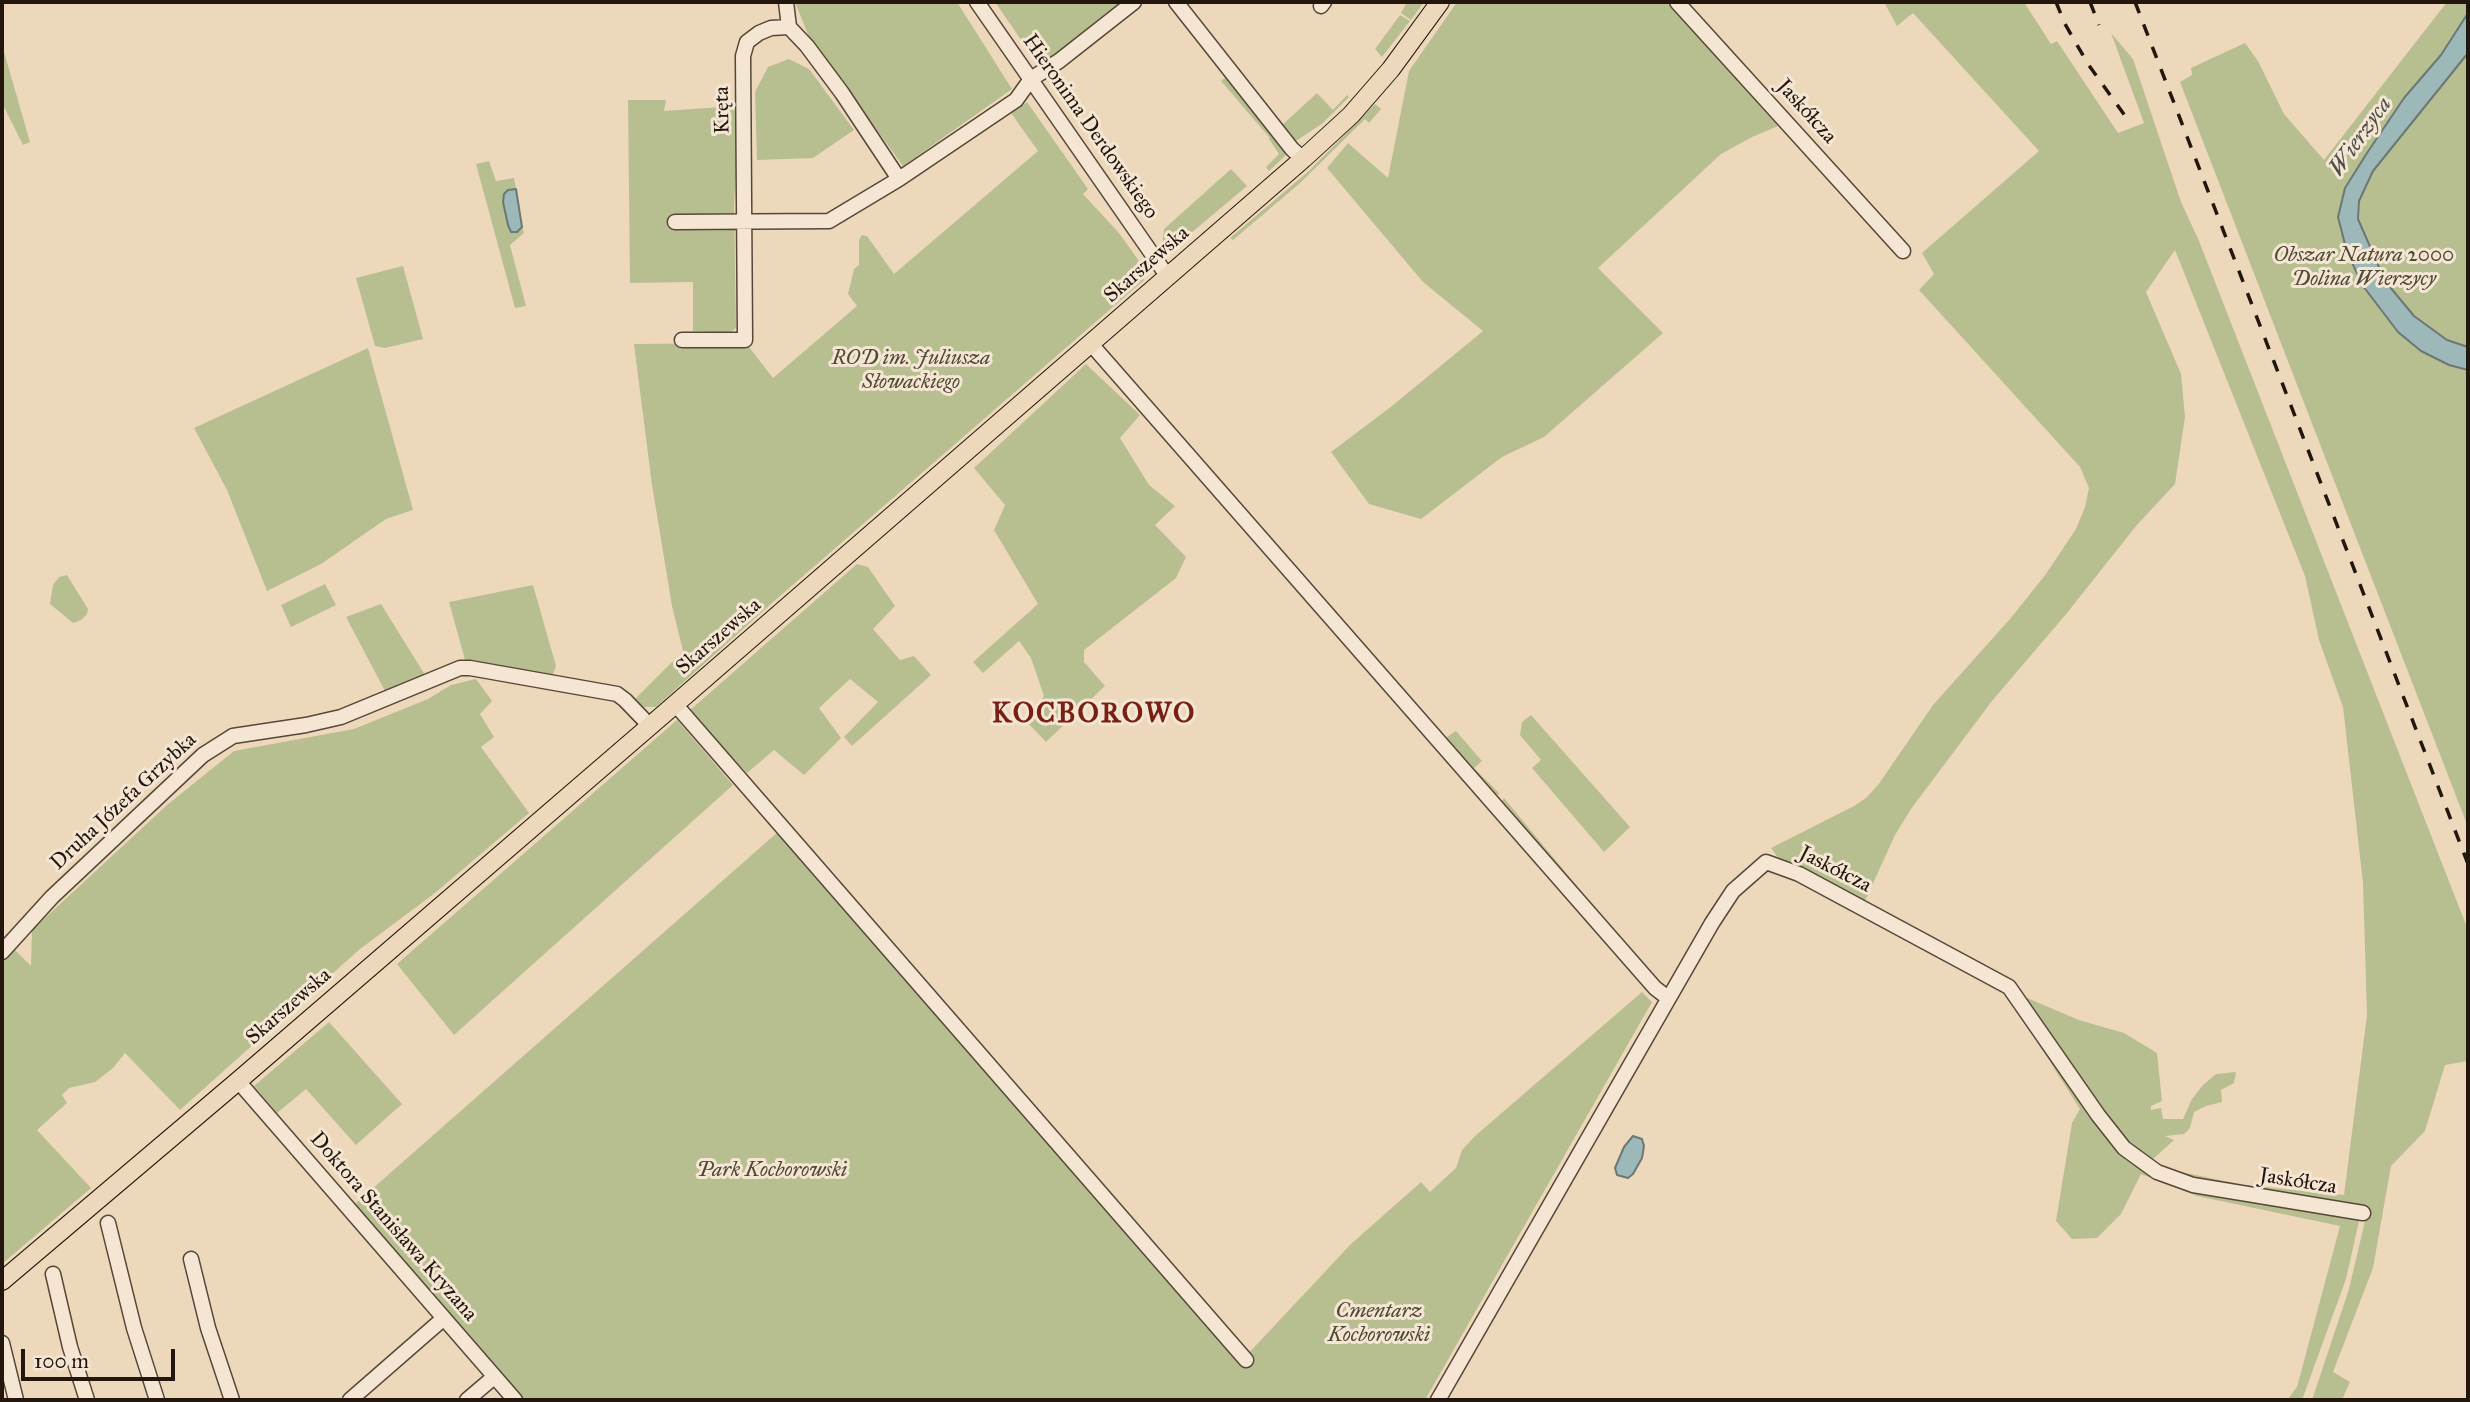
<!DOCTYPE html>
<html>
<head>
<meta charset="utf-8">
<style>
	body { margin:0 }
	#map { position:relative; width:2470px; height:1402px; overflow:hidden; background:#eed8bb; font-family:"IM FELL Great Primer",serif }
	canvas { display:block }
	.frame { position:absolute; inset:0; border:4px solid #23170d; pointer-events:none }
	.scale { position:absolute; left:21px; top:1349px; width:154px; height:32px; box-sizing:border-box; border:4px solid #23170d; border-top:0; padding-left:9px; font-size:21px; line-height:24px; white-space:nowrap; color:#23170d; -webkit-text-stroke:5px #f4e6d3; paint-order:stroke }
</style>
</head>
<body>
<div id="map">
<canvas width="2470" height="1402"></canvas>
<div class="frame"></div>
<div class="scale">100 m</div>
</div>
<script>
const c = document.querySelector('canvas').getContext('2d');
c.lineJoin = 'round';
function paint(path, color) { c.fillStyle = color; c.fill(path, 'evenodd'); }
const shape = rows => new Path2D(rows.map(r => 'M' + r).join(''));
function stroke(path, color, width, dash) { c.strokeStyle = color; c.lineWidth = width; c.lineCap = dash ? 'butt' : 'round'; c.setLineDash(dash || []); c.stroke(path); }
function write(font, color, halo, rows, align = 'center') {
  c.font = font + ' "IM FELL Great Primer",serif'; c.lineWidth = 6; c.setLineDash([]); c.textBaseline = 'middle'; c.strokeStyle = halo; c.fillStyle = color; for (const [text, x, y, turn = 0] of rows) {
    c.save(); c.translate(x, y); c.rotate((+turn || 0) * Math.PI / 180); c.textAlign = isNaN(turn) ? turn : align; if (halo) c.strokeText(text, 0, 0); c.fillText(text, 0, 0); c.restore();
  }
}
const green = shape([
	[795,2,957,2,1012,89,903,166,809,37],
	[995,2,1124,2,1039,66],
	[1407,2,1424,2,1411,20,1401,13],
	[1457,2,1666,2,1778,126,1752,137,1721,154,1598,268,1663,333,1544,437,1502,457,1421,519,1369,504,1331,452,1392,406,1483,331,1423,282,1327,168,1348,143,1388,178,1409,71],
	[1884,2,2024,2,2051,44,2057,41,2118,133,2144,123,2111,33,2133,59,2181,202,2199,241,2468,930,2468,1061,2445,1065,2425,1131,2391,1166,2373,1268,2333,1372,2350,1382,2342,1400,2312,1400,2349,1289,2368,1208,2239,1192,2153,1168,2127,1146,2020,995,2079,1020,2124,1033,2157,1053,2162,1101,2151,1106,2151,1110,2161,1108,2163,1119,2183,1119,2192,1099,2203,1085,2216,1074,2236,1072,2234,1083,2221,1090,2222,1102,2206,1106,2194,1112,2190,1128,2184,1134,2165,1136,2174,1140,2151,1161,2176,1171,2244,1185,2344,1195,2367,1015,2363,883,2343,707,2319,640,2305,576,2175,250,2146,292,2181,374,2185,417,2175,484,2136,526,2067,613,1992,701,1911,809,1895,835,1864,903,1781,862,1771,848,1854,806,1866,798,1878,785,1933,705,2010,619,2046,574,2076,529,2085,507,2089,488,2080,467,1919,290,1934,274,1922,253,2039,151,1913,13,1897,26],
	[2447,2,2468,2,2468,827,2180,82,2192,75,2191,68,2245,43,2258,61,2284,114,2324,160],
	[1400,15,1410,21,1382,57,1375,49],
	[2,45,30,142,23,145,2,103],
	[789,59,809,69,854,130,813,158,757,160,755,92,768,67],
	[1226,77,1285,149,1285,156,1269,171,1266,167,1279,154,1269,139,1269,137,1221,81],
	[1317,93,1333,110,1347,95,1349,97,1323,123,1296,141,1281,126],
	[628,100,666,100,664,111,721,107,737,111,738,142,734,206,736,328,730,333,693,331,693,282,630,283],
	[1027,102,1088,189,1083,194,1119,233,1139,261,1144,280,772,603,656,707,638,707,633,701,683,651,672,606,652,485,634,344,746,343,773,378,857,306,848,294,854,269,859,265,859,240,862,235,867,236,894,274,1038,151,1011,113],
	[1375,104,1381,109,1369,123,1365,119,1299,184,1233,240,1230,238,1310,170],
	[489,161,496,181,514,178,516,189,508,190,517,232,522,227,524,233,510,245,526,306,515,308,476,164],
	[1231,169,1247,186,1172,249,1162,248,1164,229],
	[403,266,423,339,385,348,375,346,356,278],
	[368,348,413,510,386,519,321,564,267,591,227,490,194,428],
	[1086,364,1140,415,1120,438,1149,485,1175,506,1155,525,1186,557,1176,578,1084,650,1084,662,1105,686,1046,742,1027,722,1044,696,1031,658,1019,641,983,673,973,662,1038,604,994,530,1005,505,974,468],
	[857,564,868,567,895,606,873,629,900,660,914,656,931,675,852,746,844,737,878,702,850,679,819,708,841,738,804,775,774,750,747,773,689,711],
	[67,575,88,609,87,614,81,620,73,623,50,604,53,585,59,577],
	[325,584,336,605,291,627,281,605],
	[533,585,556,666,552,677,465,660,449,602],
	[381,604,425,675,385,691,346,617],
	[476,679,492,701,480,714,494,737,481,747,529,813,435,893,360,949,180,1110,125,1053,113,1068,95,1082,69,1088,62,1095,67,1103,37,1130,91,1188,2,1264,2,961,14,949,31,966,32,930,167,805,234,751,354,729,428,699,451,685],
	[1531,715,1630,827,1604,852,1532,768,1541,760,1520,735,1522,722],
	[677,720,733,785,454,1035,397,964],
	[1456,731,1482,761,1474,768,1500,794,1492,795,1446,740,1447,737],
	[1504,798,1581,891,1576,891,1500,804],
	[779,831,1245,1357,1351,1244,1421,1182,1430,1192,1456,1168,1462,1150,1475,1136,1642,992,1652,1002,1425,1400,524,1400,355,1204],
	[2006,993,2085,1104,2162,1178,2355,1215,2359,1221,2346,1279,2302,1400,2287,1400,2297,1387,2340,1226,2197,1196,2141,1174,2121,1214,2097,1238,2072,1239,2056,1221,2072,1123,2080,1109],
	[329,1022,402,1104,356,1145,306,1089,277,1113,254,1086]
]);
const water = shape([
	[2468,13,2468,53,2373,171,2359,201,2358,219,2385,281,2414,316,2447,340,2468,347,2468,370,2449,365,2421,351,2398,332,2363,286,2347,252,2338,217,2345,188,2367,153,2404,98,2441,55,2468,13],
	[516,189,522,227,517,232,511,232,508,225,503,202,504,194,508,190,516,189],
	[1633,1136,1642,1139,1644,1146,1642,1158,1633,1174,1628,1178,1617,1175,1615,1168,1624,1147,1633,1136]
]);
const minor = shape([
	[786,2,789,27],
	[977,2,1168,277],
	[1176,2,1292,149,1303,159],
	[1677,2,1903,251],
	[1321,6,1324,2],
	[675,222,829,221,899,179,1016,100,1031,79,1059,61,1134,2],
	[682,340,745,340,743,56,747,42,759,33,771,28,789,27,807,46,842,93,899,179],
	[1091,344,1655,988,1668,998],
	[675,704,1246,1360],
	[2,952,52,897,203,755,233,736,306,725,341,717,460,668,470,668,617,694,625,700,650,726],
	[238,1081,515,1400],
	[108,1223,134,1328,157,1400],
	[191,1259,208,1328,232,1400],
	[53,1274,70,1347,87,1400],
	[2,1343,16,1400],
	[350,1400,444,1318],
	[467,1400,494,1377],
	[1438,1400,1712,923,1733,891,1766,862,1799,874,2009,987,2098,1115,2124,1148,2157,1172,2193,1185,2363,1213]
]);
const major = shape([
	[2,1281,238,1081,665,713,1303,159,1351,115,1391,69,1440,2]
]);
const rail = shape([
	[2056,2,2065,24,2088,64,2128,120],
	[2090,2,2099,25],
	[2135,2,2468,864]
]);
const streetNames = [
	["Kręta",723,110,-91],
	["Jaskółcza",1806,112,48],
	["Hieronima Derdowskiego",1090,127,55],
	["Skarszewska",1147,265,-41],
	["Skarszewska",719,637,-41],
	["Druha Józefa Grzybka",124,802,-43],
	["Jaskółcza",1835,870,27],
	["Skarszewska",289,1007,-41],
	["Jaskółcza",2298,1182,9],
	["Doktora Stanisława Kryzana",393,1227,49]
];
const parkNames = [
	["Obszar Natura 2000",2364,256],
	["Dolina Wierzycy",2364,280],
	["ROD im. Juliusza",911,359],
	["Słowackiego",911,383],
	["Park Kocborowski",772,1171],
	["Cmentarz",1379,1312],
	["Kocborowski",1379,1336]
];
const waterNames = [
	["Wierzyca",2361,137,-55]
];
const districtNames = [
	["KOCBOROWO",1094,715]
];
paint(green, '#b7bf91');
paint(water, '#9cb8b8');
stroke(water, '#6c7874', 2);
stroke(minor, '#564738', 17);
stroke(major, '#23170d', 20);
stroke(minor, '#f4e6d3', 14);
stroke(major, '#eed8bb', 18);
stroke(rail, '#23170d', 3.5, [12, 12]);
write('21px', '#23170d', '#f4e6d3', streetNames);
write('italic 21px', '#4f4935', '#f4e6d3', parkNames);
write('italic 23px', '#4d4f49', '#f4e6d3', waterNames);
c.letterSpacing = '2px';
write('bold 28px', '#7a1f14', '#f4e6d3', districtNames);
c.letterSpacing = '0px';
</script>
</body>
</html>
